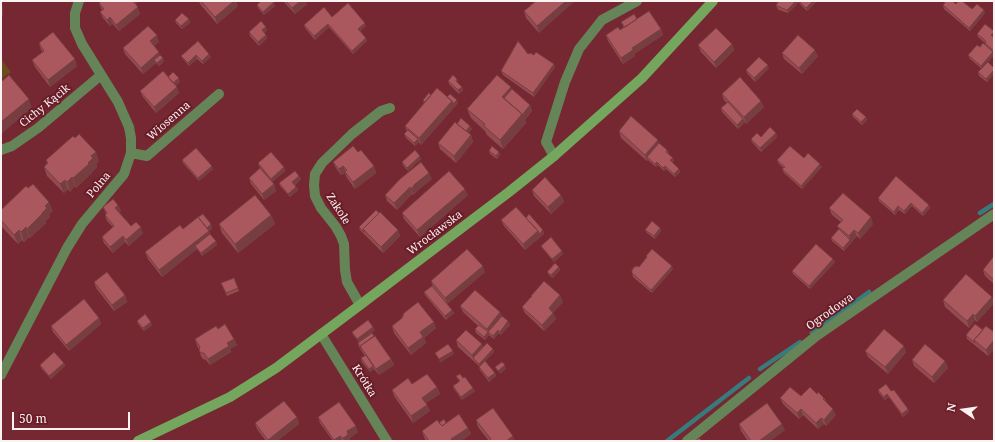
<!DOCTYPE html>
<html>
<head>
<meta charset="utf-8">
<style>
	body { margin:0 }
	#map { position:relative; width:995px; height:442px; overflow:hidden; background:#752831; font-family:"Noto Serif",serif }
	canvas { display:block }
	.frame { position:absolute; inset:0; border:2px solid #fcf2f2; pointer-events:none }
	.north { position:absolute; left:943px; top:390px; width:40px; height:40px; -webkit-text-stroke:3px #681c27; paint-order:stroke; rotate:283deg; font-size:11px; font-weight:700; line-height:16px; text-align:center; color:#fcf2f2 }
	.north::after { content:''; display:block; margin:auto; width:14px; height:18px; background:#fcf2f2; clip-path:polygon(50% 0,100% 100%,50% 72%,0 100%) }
	.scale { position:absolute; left:12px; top:412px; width:118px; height:18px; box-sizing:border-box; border:2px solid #fcf2f2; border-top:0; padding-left:5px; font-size:12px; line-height:14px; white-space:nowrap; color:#fcf2f2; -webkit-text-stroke:3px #681c27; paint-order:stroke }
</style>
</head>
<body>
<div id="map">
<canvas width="995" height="442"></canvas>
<div class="frame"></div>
<div class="north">N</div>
<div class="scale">50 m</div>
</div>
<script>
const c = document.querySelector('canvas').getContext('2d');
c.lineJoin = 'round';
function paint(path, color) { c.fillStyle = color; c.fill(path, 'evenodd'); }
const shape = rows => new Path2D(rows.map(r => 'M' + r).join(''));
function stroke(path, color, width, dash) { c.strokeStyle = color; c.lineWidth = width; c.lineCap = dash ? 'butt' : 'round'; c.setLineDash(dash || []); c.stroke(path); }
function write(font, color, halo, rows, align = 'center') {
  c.font = font + ' "Noto Serif",serif'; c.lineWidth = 4; c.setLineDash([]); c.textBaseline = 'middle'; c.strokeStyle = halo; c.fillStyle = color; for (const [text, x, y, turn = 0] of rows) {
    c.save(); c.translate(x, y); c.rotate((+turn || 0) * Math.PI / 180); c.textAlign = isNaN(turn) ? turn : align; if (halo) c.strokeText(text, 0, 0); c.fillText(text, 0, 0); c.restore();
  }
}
const green = shape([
	[1,59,11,72,1,79]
]);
const stream = shape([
	[980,213,994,204],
	[812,333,869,292],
	[760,369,800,342],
	[667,441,749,378]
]);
const minor = shape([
	[1,150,12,146,38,128,101,75],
	[131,153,147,156,219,94],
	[554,156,546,142,565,82,579,49,602,20,637,1],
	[360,305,347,282,345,270,344,244,341,236,336,227,321,208,315,196,314,185,315,174,322,163,352,134,381,111,390,108],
	[321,334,387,441],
	[1,375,67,248,82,224,124,174,131,153,131,138,129,127,125,118,118,102,82,44,75,28,75,13,79,1],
	[687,441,815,337,994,214]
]);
const secondary = shape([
	[138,441,230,397,276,368,360,305,509,192,554,156,642,78,713,1]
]);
const wall = shape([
	[1,1,36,1,2,2,3,16,1,16],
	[139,1,135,4,140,14,119,31,113,24,110,26,103,18,100,12,102,10,99,3],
	[199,1,236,1,238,6,217,24,200,4],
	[260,1,273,1,275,6,264,15,258,8,257,5],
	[283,1,306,1,307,4,295,14],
	[536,1,539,33,526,18,524,11],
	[779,1,817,1,807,11,800,4,799,2,788,13,779,10,777,8,776,5],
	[956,4,972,9,985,13,970,31,944,9,943,5],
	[332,17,366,26,360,31,366,38,367,41,353,54,329,27,315,40,305,28,304,25],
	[189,19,190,23,182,29,176,23,175,20],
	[637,19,661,29,663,35,634,54,635,56,623,64,608,41,606,35,620,30,624,28,621,22],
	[267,30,264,33,266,35,267,38,259,46,250,36,249,32],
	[977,34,994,38,994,55,988,62,994,68,994,74,987,82,979,76,978,72,982,69,970,59,968,55,980,47,985,45,985,43,978,37],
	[159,42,154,46,164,61,159,66,156,63,143,74,125,54,123,48],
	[39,43,77,66,50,87,35,67,32,60,43,52,41,50],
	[732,44,734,50,716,68,701,52,698,45],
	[782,53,818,56,802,74,784,59],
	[209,54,211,57,203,64,197,59,189,66,183,59,181,56],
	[528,54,555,67,534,97,503,75,501,71],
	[769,68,755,82,747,73,746,70],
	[168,77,180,82,176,85,179,93,156,113,143,97,140,91],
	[457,79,458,83,462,87,463,90,459,94,449,84,448,81],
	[512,90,530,105,532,111,525,120,526,123,503,149,487,135,485,131,471,118,467,109],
	[722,94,764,107,746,124,745,122,738,129,722,112,721,108,727,103,724,100],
	[431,95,447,97,458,103,421,145,419,142,415,146,406,138,404,134,407,132,405,126,424,103,423,100],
	[852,114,866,117,867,120,862,125,853,117],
	[457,124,470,126,472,129,468,133,471,135,473,142,456,163,440,149,438,143],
	[619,131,659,143,667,150,669,154,674,161,672,162,679,169,680,172,675,177,666,169,664,171,658,165,656,167,648,160,647,161,621,138],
	[776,133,777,137,761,152,752,142,751,139],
	[489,151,499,152,500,155,497,159,490,154],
	[421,159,408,171,403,165,402,162],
	[46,160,99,161,96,164,97,167,92,172,92,173,76,188,75,186,70,192,68,189,64,193,47,176,44,167,47,163],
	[182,160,213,169,199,181,183,163],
	[777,160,822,167,802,189,784,173,782,169,784,168,779,164],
	[333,162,374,166,376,173,355,189,347,178,345,173,341,175,336,168],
	[258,163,284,167,285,171,272,182,259,166],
	[299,176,301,179,295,185,298,190,290,197,280,186,279,183],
	[249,178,274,184,276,191,264,200,251,184],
	[432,179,418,190,413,195,412,194,397,210,387,201,385,195],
	[532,190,561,195,564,202,551,214,534,196],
	[468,195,420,237,404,219,402,213],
	[878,198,929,205,930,208,923,216,912,206,905,214,899,210,895,215,879,201],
	[118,205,121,211,119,212,131,226,143,233,129,246,125,242,113,253,104,243,102,237,113,227,107,221,105,215,106,214,103,207],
	[829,208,873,224,860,239,857,236,844,251,832,241,831,238,839,229,837,226,841,222,832,215],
	[1,210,53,211,49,214,50,217,45,221,46,223,30,238,29,237,24,242,22,240,18,244,1,226],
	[271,215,275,224,238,253,222,233,219,224],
	[526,218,543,230,544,234,525,250,504,226,501,220],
	[211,224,212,228,209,231,210,234,217,245,202,256,197,249,162,277,148,259,145,252,183,229],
	[359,227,398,230,400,236,383,253,360,230],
	[660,228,661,231,655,239,647,233,645,230],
	[541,246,563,254,554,262,543,249],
	[646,256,673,269,652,293,633,277,632,273,639,267,646,258],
	[994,256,994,284,985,276,983,270],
	[833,259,835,262,810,289,793,274,792,271],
	[559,267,560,270,553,278,549,275,547,272],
	[485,272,447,304,452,310,454,313,446,320,425,295,424,292,433,287,431,281],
	[234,278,239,291,227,296,221,283],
	[94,282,125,295,127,302,114,311,96,288],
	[531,296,563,302,553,313,556,319,544,331,525,313,522,307,531,297],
	[992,297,994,303,977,322,975,320,969,328,945,307,943,300],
	[460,306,500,312,502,316,508,321,510,325,501,335,499,333,494,339,489,335,485,340,476,333,475,329,478,326,463,312],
	[99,318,101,324,69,351,53,332,51,326],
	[137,321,152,325,144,331,138,324],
	[392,326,436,328,424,338,426,343,411,355,394,333],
	[218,329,234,339,237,345,230,349,231,352,210,365,206,360,203,359,201,356,199,350,199,349,197,346,195,339],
	[375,330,359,342,353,335,352,332],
	[983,330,994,332,994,349,988,356,967,339,966,335],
	[456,340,482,344,483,348,493,349,494,352,485,361,495,373,496,376,489,382,480,370,479,367,479,366,458,347],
	[358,343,391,359,394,365,379,375,374,369,370,372,362,362,361,358,365,356,359,347],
	[865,351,906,352,888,374,868,357],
	[912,360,945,361,948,368,934,383,914,366],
	[64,363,65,366,51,379,41,368,40,365],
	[456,376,463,378,473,388,475,391,462,400,454,389,453,386,459,381],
	[412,384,437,387,440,394,426,403,430,411,413,423,394,396,392,390],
	[878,390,891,391,908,409,909,412,903,417,889,397,885,400,879,393],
	[817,394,824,398,826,401,836,415,826,426,824,424,818,429,803,415,799,419,783,404,780,398,801,396],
	[297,417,299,424,277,441,266,441,257,429,255,423],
	[318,417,358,432,350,438,350,441,333,441,320,423],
	[476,420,515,441,489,441,478,427],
	[439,423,468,428,471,434,461,441,426,441,424,437,422,431],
	[739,424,785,430,770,441,748,441,741,431]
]);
const shadedWall = shape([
	[1,1,2,2,3,16,1,13],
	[132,1,139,1,133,5],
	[234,1,236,1,238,6,217,24,215,17],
	[300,1,306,1,307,4,295,14,292,8],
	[566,1,575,1,539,33,537,26],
	[796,1,799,1,799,2,788,13,787,10],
	[813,1,817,1,807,11,806,8],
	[274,2,275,6,264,15,263,12],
	[138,7,140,14,119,31,116,25],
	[984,10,985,13,970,31,969,28],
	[110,17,113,24,110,26,107,20],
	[189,19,190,23,182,29,181,26],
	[365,23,366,26,359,32,358,29],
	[328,24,329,27,315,40,314,36],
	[266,27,267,30,263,34,262,30],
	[661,29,663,35,634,54,635,56,623,64,621,58,632,48],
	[994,32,994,36,992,38,991,35],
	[157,35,159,42,152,48,150,41],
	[266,35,267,38,259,46,258,42],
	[366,38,367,41,353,54,352,51],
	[732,44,734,50,716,68,714,62],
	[815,50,818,56,802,74,799,68],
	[159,52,162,58,154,60,156,63,143,74,141,68],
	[993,52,994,55,982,69,981,66],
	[209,54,211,57,203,64,202,61],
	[196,55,197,59,189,66,188,63],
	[163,58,164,61,159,66,157,63],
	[75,59,77,66,50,87,48,80],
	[554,64,555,67,534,97,533,93],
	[768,65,769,68,755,82,754,78],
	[994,70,994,74,987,82,986,79],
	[179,78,180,82,174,87,173,84],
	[177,87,179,93,156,113,154,107],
	[462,87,463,90,459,94,458,90],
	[511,87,514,96,503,99,502,97],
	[29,99,32,108,1,134,1,122],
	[457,100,458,103,421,145,419,138,452,101],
	[761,101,764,107,746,124,744,117],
	[530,105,532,111,525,120,526,123,503,149,500,140],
	[866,117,867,120,862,125,861,122],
	[743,119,745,122,738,129,737,125],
	[470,126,472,129,466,136,465,132],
	[776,133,777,137,761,152,760,148],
	[471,135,473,142,456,163,454,156],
	[418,139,419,142,415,146,414,143],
	[658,140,660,146,647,157,648,160,647,161,645,155],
	[96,152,99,161,96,164,97,167,92,172,92,173,76,188,73,178,88,163,91,156],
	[499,152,500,155,497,159,496,156],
	[420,156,421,159,408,171,407,168],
	[673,158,674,161,671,164,670,160],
	[657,162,658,165,656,167,655,164],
	[820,164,822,167,802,189,801,186],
	[212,166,213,169,199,181,198,178],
	[343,166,346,172,341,175,339,169],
	[374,166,376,173,355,189,353,182],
	[665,166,666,169,664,171,663,168],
	[284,167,285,171,272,182,271,179],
	[679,169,680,172,675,177,674,174],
	[429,173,432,179,418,190,413,195,411,189,415,184],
	[299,176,301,179,294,185,292,182],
	[72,177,75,186,70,192,67,182],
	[65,180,68,189,64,193,60,184],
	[274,184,276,191,264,200,262,194],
	[296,187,298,190,290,197,288,194],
	[410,187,412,194,397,210,394,203],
	[465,189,468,195,420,237,417,230],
	[561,195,564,202,551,214,548,207],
	[49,202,53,211,49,214,50,217,45,221,46,223,30,238,27,229,42,213,45,206],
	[911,203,912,206,905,214,904,211],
	[118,205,121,211,117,214,115,208],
	[929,205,930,208,923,216,922,213],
	[898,206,899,210,895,215,894,212],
	[271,215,275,224,238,253,235,244],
	[871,217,873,224,860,239,858,233],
	[211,224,212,228,207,232,206,229],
	[26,227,29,237,24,242,21,232],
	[141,227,143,233,129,246,126,240],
	[660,228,661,231,655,239,654,236],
	[19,230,22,240,18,244,14,235],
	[398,230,400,236,383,253,381,247],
	[543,230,544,234,525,250,523,244,538,231],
	[854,230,857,236,844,251,843,248,850,240,849,236],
	[209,231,212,237,195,246,197,249,162,277,159,270],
	[123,236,125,242,113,253,110,247],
	[216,241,217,245,202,256,201,253],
	[562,251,563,254,554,262,552,259],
	[833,259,835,262,810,289,809,286],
	[483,266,485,272,447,304,445,298],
	[672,266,673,269,652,293,651,290],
	[559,267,560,270,553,278,551,275],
	[125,295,127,302,114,311,112,305],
	[560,295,563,302,551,315,549,308],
	[992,297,994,303,977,322,975,316],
	[452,310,454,313,446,320,445,316],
	[500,312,503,319,488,332,487,329],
	[553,313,556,319,544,331,542,325],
	[973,314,975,320,969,328,967,321],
	[99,318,101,324,69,351,66,345],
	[508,321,510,325,501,335,500,332],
	[151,322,152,325,144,331,143,328],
	[434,322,436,328,424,338,426,343,411,355,408,348,420,332],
	[373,327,375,330,359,342,357,339],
	[498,330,499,333,494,339,493,336],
	[488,332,489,335,485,340,484,337],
	[234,339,237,345,230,349,231,352,210,365,208,359,227,343],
	[994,340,994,349,988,356,986,350],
	[482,344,484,351,473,358,472,355],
	[904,346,906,352,888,374,885,367],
	[493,349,494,352,480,367,479,364],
	[453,351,454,354,440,363,439,359],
	[391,359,394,365,379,375,376,369],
	[945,361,948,368,934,383,932,377],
	[64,363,65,366,51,379,49,376],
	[505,365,506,369,500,374,498,371],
	[373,366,374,369,370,372,369,369],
	[495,373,496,376,489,382,488,378],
	[437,387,440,394,424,404,422,398],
	[473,388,475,391,462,400,461,397],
	[887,394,889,397,885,400,884,397],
	[427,405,430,411,413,423,411,416],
	[801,409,803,415,799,419,797,413],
	[833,409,836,415,826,426,824,420],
	[908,409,909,412,903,417,902,414],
	[297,417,299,424,277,441,268,441,268,440],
	[821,418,824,424,818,429,816,423],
	[782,424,785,430,770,441,759,441],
	[356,426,358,432,350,438,350,441,344,441,343,438,347,431],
	[468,428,471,434,461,441,452,441,451,439],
	[340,436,342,441,334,441,334,440],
	[513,436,515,441,506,441]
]);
const building = shape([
	[102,1,133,1,138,7,116,25,110,17,107,20,100,12,104,9,99,3,102,1],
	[201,1,234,1,215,17,201,1],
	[261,1,273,1,274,2,263,12,257,5,261,1],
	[286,1,300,1,292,8,286,1],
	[536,1,566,1,537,26,524,11,536,1],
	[779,1,796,1,787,10,777,6,776,5,779,1],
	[799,1,813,1,806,8,799,1],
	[946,1,952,1,956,4,958,1,962,1,972,9,977,4,984,10,969,28,943,5,946,1],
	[348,3,365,23,358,29,366,38,352,51,328,24,314,36,304,25,324,7,332,17,348,3],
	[649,11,661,29,632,48,633,50,621,58,606,35,618,27,620,30,649,11],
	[182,13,189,19,181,26,175,20,182,13],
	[634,14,637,19,625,27,621,22,634,14],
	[261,21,266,27,262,30,266,35,258,42,249,32,261,21],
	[985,24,994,31,994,32,991,35,994,38,994,51,985,43,986,41,977,34,985,24],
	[148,26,157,35,150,41,159,52,141,68,123,48,148,26],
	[716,28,732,44,714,62,698,45,716,28],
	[53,32,75,59,48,80,32,60,44,51,39,43,53,32],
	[798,35,815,50,799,68,782,53,798,35],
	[198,41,209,54,202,61,196,55,188,63,181,56,198,41],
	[518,41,528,54,530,53,534,55,536,52,554,64,533,93,501,71,518,41],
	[983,43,993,52,981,66,968,55,977,45,980,47,983,43],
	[160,55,163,58,157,63,154,60,160,55],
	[759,57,768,65,754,78,746,70,759,57],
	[988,62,994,68,994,70,986,79,978,72,988,62],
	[163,71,177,87,154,107,140,91,163,71],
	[173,72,179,78,173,83,168,77,173,72],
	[9,75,29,99,1,122,1,82,9,75],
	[453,75,457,79,456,81,462,87,458,90,448,81,453,75],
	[497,75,511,87,502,97,522,114,500,140,484,126,485,124,467,109,497,75],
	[740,77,761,101,744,117,722,94,740,77],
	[437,88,452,101,419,138,405,126,437,88],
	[512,89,530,105,522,115,522,114,504,98,512,89],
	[429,93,431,95,425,102,423,100,429,93],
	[450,94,457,100,453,104,452,101,447,97,450,94],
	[728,102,743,119,737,125,721,108,728,102],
	[857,109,866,117,861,122,852,114,857,109],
	[631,116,658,140,645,155,619,131,631,116],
	[461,118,470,126,466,131,457,124,461,118],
	[455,122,471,135,454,156,438,143,455,122],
	[770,127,776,133,760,148,751,139,757,133,761,137,770,127],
	[408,130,418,139,414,143,404,134,408,130],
	[79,134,96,152,91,156,93,158,88,163,89,164,73,178,72,177,67,182,65,180,60,184,44,167,48,163,46,160,73,136,75,138,79,134],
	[659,143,667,150,666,152,673,158,670,160,679,169,674,174,665,166,663,168,657,162,655,164,647,157,659,143],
	[353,146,358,152,361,150,374,166,353,182,345,172,347,170,343,166,339,169,333,162,353,146],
	[492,146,499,152,496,156,489,151,492,146],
	[790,146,804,158,808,153,820,164,801,186,782,169,785,167,777,160,790,146],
	[196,148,212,166,198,178,182,160,196,148],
	[415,150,420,156,407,168,402,162,415,150],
	[271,152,284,167,271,179,258,163,271,152],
	[421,162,429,173,415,184,411,189,410,187,394,203,385,195,400,179,421,162],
	[260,168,274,184,262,194,249,178,260,168],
	[295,171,299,176,292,182,296,187,288,194,279,183,295,171],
	[449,171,465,189,417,230,402,213,449,171],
	[896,176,929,205,922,213,911,203,904,211,898,206,894,212,878,198,896,176],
	[545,177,561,195,548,207,532,190,545,177],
	[33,184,49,202,45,206,47,208,42,213,42,214,27,229,26,227,21,232,19,230,14,235,1,220,1,214,2,213,1,212,1,210,26,186,28,188,33,184],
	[843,193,871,217,858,233,854,230,849,236,837,226,843,220,829,208,843,193],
	[255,195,271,215,235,244,219,224,255,195],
	[113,199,118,205,115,208,131,226,136,222,141,227,126,240,123,236,110,247,102,237,114,226,105,215,107,213,103,207,113,199],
	[516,207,538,231,523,244,501,220,516,207],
	[376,210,379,213,363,229,364,232,359,227,376,210],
	[380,212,398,230,381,247,363,229,380,212],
	[203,214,211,224,207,228,198,217,203,214],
	[529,214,543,230,539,234,538,231,526,218,529,214],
	[198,217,209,231,159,270,145,252,180,225,183,229,198,217],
	[652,221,660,228,654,236,645,230,652,221],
	[839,229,850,240,843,248,831,238,839,229],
	[210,234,216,241,201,253,195,246,210,234],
	[551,237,562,251,552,259,541,246,551,237],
	[816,244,833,259,809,286,792,271,816,244],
	[467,249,483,266,445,298,431,281,467,249],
	[652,249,672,266,651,290,632,273,632,270,634,267,638,266,639,267,647,257,646,256,652,249],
	[994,256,994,280,983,270,994,256],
	[555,263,559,267,551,275,547,272,555,263],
	[107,272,125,295,112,305,94,282,107,272],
	[966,274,992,297,975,316,973,314,967,321,943,300,966,274],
	[234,278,238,288,226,293,221,283,234,278],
	[544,281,560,295,549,308,553,313,542,325,522,307,532,296,531,296,544,281],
	[432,286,452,310,445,316,424,292,432,286],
	[475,290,500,312,487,329,460,306,475,290],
	[84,299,99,318,66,345,51,326,84,299],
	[418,302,434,322,420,332,423,337,408,348,392,326,402,318,404,313,418,302],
	[145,314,151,322,143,328,137,321,145,314],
	[502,316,508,321,500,332,498,330,493,336,488,332,484,337,475,329,479,325,488,332,502,316],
	[368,320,373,327,357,339,352,332,368,320],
	[225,324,234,339,227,343,229,346,208,359,204,353,201,353,199,350,200,347,195,339,216,326,218,329,225,324],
	[975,324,983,330,974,340,975,343,966,335,975,324],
	[986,326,994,332,994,340,986,350,974,340,986,326],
	[884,329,904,346,885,367,865,351,884,329],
	[466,330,482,344,472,355,456,340,466,330],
	[372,333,374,336,360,346,361,349,358,343,372,333],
	[375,336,391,359,376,369,360,346,375,336],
	[487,343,493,349,479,364,473,358,487,343],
	[448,344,453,351,439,359,435,353,448,344],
	[925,344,945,361,932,377,912,360,925,344],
	[54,352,64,363,49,376,40,365,54,352],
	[366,355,373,366,369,369,361,358,366,355],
	[485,361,495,373,488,378,479,367,485,361],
	[502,362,505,365,498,371,495,367,502,362],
	[427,374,437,387,422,398,427,405,411,416,392,390,408,378,412,384,427,374],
	[460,374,463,378,465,377,473,388,461,397,453,386,460,381,456,376,460,374],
	[886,384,891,391,894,390,908,409,902,414,887,394,884,397,878,390,886,384],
	[790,387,801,396,810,387,817,394,818,392,824,398,823,399,833,409,824,420,821,418,816,423,801,409,797,413,780,398,790,387],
	[284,401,297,417,268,440,255,423,284,401],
	[339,402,356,426,347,431,348,435,343,438,340,436,334,440,318,417,339,402],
	[767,403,782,424,759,441,751,441,739,424,767,403],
	[493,408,513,436,506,441,489,441,491,439,476,420,493,408],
	[459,414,468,428,451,439,452,441,429,441,422,431,437,420,442,426,459,414],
	[444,419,446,423,442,426,439,423,444,419],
	[699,438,702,441,696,441,699,438]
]);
const streetNames = [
	["Cichy Kącik",45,106,-39],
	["Wiosenna",169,121,-41],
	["Polna",99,185,-50],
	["Zakole",338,209,57],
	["Wrocławska",435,233,-37],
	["Ogrodowa",830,312,-35],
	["Krótka",364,381,58]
];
paint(green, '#6a4c1d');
stroke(stream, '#387b7c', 4.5);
stroke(minor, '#658457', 10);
stroke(secondary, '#74a65d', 10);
paint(wall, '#924c51');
paint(shadedWall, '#773e42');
paint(building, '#aa585e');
stroke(building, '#773e42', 1);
write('11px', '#fcf2f2', '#681c27', streetNames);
</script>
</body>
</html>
